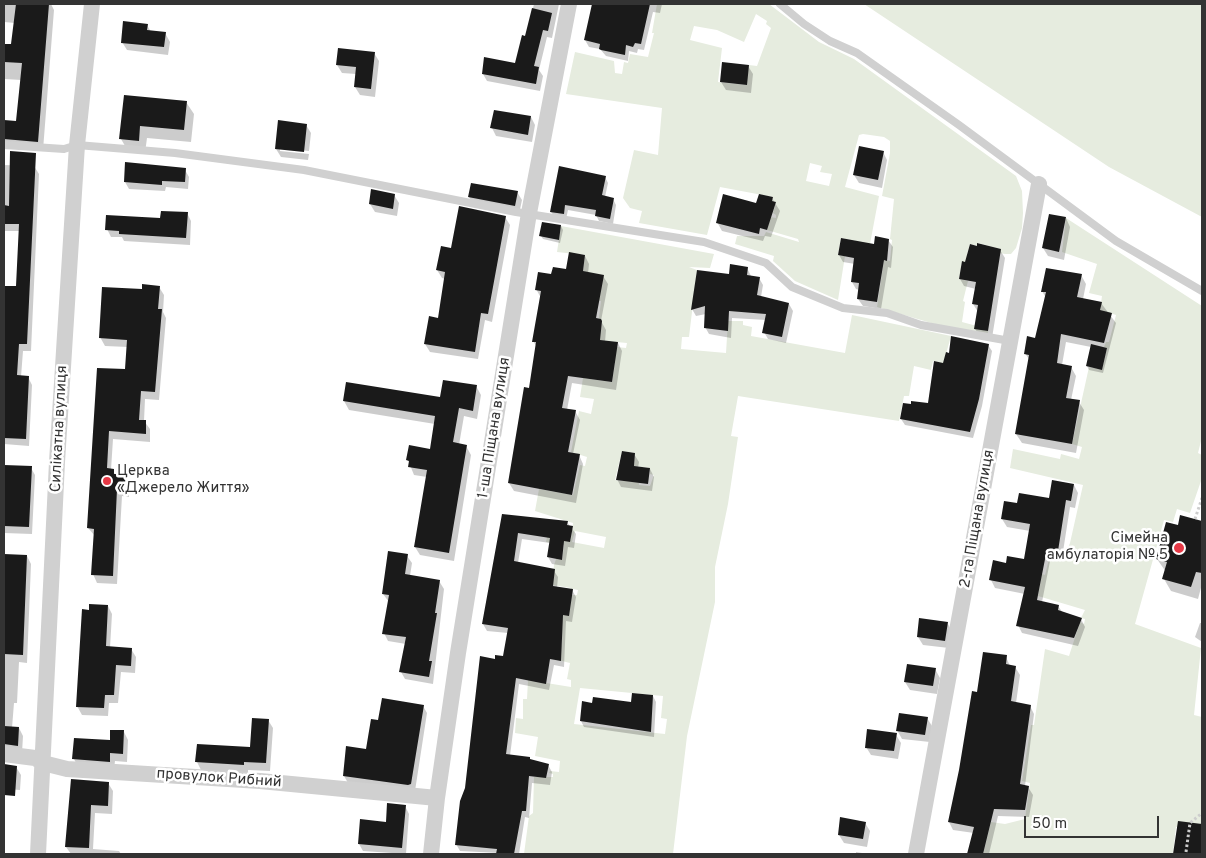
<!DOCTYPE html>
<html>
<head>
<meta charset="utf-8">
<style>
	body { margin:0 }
	#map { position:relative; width:1206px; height:858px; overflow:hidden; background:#fff; font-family:Overpass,sans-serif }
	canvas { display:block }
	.frame { position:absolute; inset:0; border:5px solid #333; pointer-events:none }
	.scale { position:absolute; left:1024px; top:816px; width:135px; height:22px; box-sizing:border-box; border:2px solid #333; border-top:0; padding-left:6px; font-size:15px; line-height:18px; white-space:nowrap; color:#333; -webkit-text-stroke:4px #fff; paint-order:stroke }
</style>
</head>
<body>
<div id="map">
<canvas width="1206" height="858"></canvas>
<div class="frame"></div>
<div class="scale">50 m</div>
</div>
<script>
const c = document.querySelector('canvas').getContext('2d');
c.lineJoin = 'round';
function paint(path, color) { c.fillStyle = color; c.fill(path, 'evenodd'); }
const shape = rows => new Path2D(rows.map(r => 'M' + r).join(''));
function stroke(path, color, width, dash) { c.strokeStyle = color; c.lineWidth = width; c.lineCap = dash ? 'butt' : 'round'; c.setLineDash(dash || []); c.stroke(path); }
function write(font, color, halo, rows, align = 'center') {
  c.font = font + ' Overpass,sans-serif'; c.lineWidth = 5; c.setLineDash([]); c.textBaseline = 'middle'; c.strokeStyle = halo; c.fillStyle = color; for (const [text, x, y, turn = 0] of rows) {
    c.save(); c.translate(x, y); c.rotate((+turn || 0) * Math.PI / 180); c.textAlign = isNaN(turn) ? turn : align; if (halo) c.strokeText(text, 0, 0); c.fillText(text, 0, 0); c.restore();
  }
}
const green = shape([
	[657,4,769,4,819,42,854,59,1016,176,1022,191,1023,213,1022,228,1016,248,1011,254,1005,254,1000,253,1000,249,978,243,977,246,970,244,967,254,973,256,972,263,962,262,959,279,968,281,963,301,965,302,962,322,988,329,988,334,938,325,877,307,884,260,890,261,892,240,890,239,894,199,882,196,890,153,890,141,884,137,863,134,859,135,845,187,879,196,870,244,841,238,838,255,845,256,838,300,795,281,773,261,774,256,735,244,737,236,764,236,766,232,799,242,798,239,767,230,770,217,776,218,776,215,773,213,776,202,772,201,773,197,720,187,707,235,639,223,642,211,630,208,623,198,634,150,658,155,662,108,566,94,575,52,614,61,615,73,622,74,624,62,628,63,630,54,648,57,654,33,652,33],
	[756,14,767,21,766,24,771,28,757,66,749,65,746,85,718,82,722,48,690,40,694,26,717,30,744,42],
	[810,163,822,166,820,172,832,174,829,186,806,181],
	[864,4,1202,4,1202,217,1109,167],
	[1066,218,1202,306,1202,437,1198,453,1202,455,1202,478,1190,513,1177,509,1173,522,1164,520,1135,624,1201,648,1194,715,1202,717,1202,824,1188,823,1186,828,1176,827,1173,854,983,854,991,822,1005,824,1025,819,1030,783,1022,781,1031,725,1034,725,1045,649,1069,656,1080,622,1084,624,1085,619,1081,618,1085,610,1038,596,1042,574,1045,575,1051,551,1065,555,1070,543,1083,485,1010,468,1013,449,1060,459,1061,454,1079,459,1082,447,1072,444,1089,367,1102,369,1107,348,1104,347,1106,342,1109,342,1116,315,1100,310,1102,296,1089,293,1097,264,1062,252],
	[561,226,714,254,710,268,689,267,697,270,689,337,682,337,681,349,726,353,728,321,743,321,743,325,752,327,751,336,845,353,852,315,951,336,941,372,938,362,933,361,931,370,914,366,909,396,904,396,899,421,738,396,731,436,738,437,728,504,715,567,715,602,687,736,673,854,524,854,529,816,533,813,534,777,553,777,553,774,549,773,550,771,559,772,560,761,535,756,538,737,515,733,516,718,523,719,523,699,527,699,528,680,571,687,571,680,567,679,570,663,558,660,562,642,561,619,572,595,577,595,578,590,573,589,571,594,571,588,552,585,554,565,556,559,562,560,564,545,546,542,547,537,571,540,573,523,535,511,539,489,573,495,580,465,585,466,587,457,571,452,579,411,591,414,594,399,580,397,583,378,612,382,615,363,607,346,626,348,627,343,596,340,601,329,602,321,599,318,601,301,589,299,585,272,583,271,585,255,557,252],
	[622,451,635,453,634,466,650,468,650,474,654,475,650,486,639,485,640,476,625,481,615,480],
	[575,531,606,537,604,548,572,542],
	[580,688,663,696,661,718,667,719,665,734,574,724]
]);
const shadow = shape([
	[4,4,51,4,54,10,43,150,4,147,4,121,17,123,21,80,4,79,4,45,12,46,15,23,4,22],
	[534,4,559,4,552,38,547,37,539,70,543,76,540,91,487,81,483,74,516,64,526,37],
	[594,4,662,4,660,13,653,12,644,50,638,49,637,53,629,51,628,61,606,56,600,49,589,47,585,40],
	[147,25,151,32,165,33,170,42,168,55,127,50,122,42],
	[374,53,379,61,375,97,360,95,355,87,356,74,342,73,337,65],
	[748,66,753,74,751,93,726,90,721,82],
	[125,96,186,102,194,114,191,142,147,138,145,153,128,151,121,139],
	[531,117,535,125,532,142,496,136,492,128],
	[306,125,311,133,309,151,280,148,280,151,309,154,308,160,281,157,276,149],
	[883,152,887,160,882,188,859,183,854,175],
	[4,165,34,166,39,174,31,351,23,351,21,377,28,377,32,385,29,446,4,444,4,287,17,288,20,231,4,231],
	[185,170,189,177,188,189,166,187,165,191,129,189,125,182],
	[605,177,608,183,605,197,613,199,616,205,613,224,599,221,596,215,568,210,566,219,555,217,551,212],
	[517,192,522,200,519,214,474,205,469,197],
	[394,195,399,203,397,216,375,212,370,204],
	[772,198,780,211,771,237,765,236,763,241,722,231,717,222],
	[187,213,191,221,190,245,124,241,122,237,111,237,107,229],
	[505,217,510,225,492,322,485,320,478,359,430,352,425,344,439,319,445,279,442,278,437,270,452,249],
	[1066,218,1070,227,1064,260,1048,256,1043,248],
	[561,226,563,230,560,243,543,239,541,236],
	[888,240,893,247,891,268,888,267,881,309,863,306,858,299,860,290,856,289,852,282,855,264,843,262,839,255],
	[1000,250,1005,258,992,338,980,336,975,329,978,312,973,304,976,289,964,286,960,279,965,263],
	[585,256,589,264,588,274,603,276,608,284,601,321,606,330,605,342,618,343,622,351,616,390,572,383,567,410,575,411,580,420,573,454,579,455,583,464,576,503,514,491,509,483,530,390,537,347,533,341,541,298,536,289,552,275,567,271],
	[747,268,751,276,759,278,763,285,761,297,789,304,793,311,786,343,768,339,764,332,766,320,732,318,731,338,709,334,705,327,706,314,696,316,692,309,730,276],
	[1081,275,1086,284,1083,299,1101,303,1116,323,1103,373,1089,370,1087,366,1091,347,1066,342,1062,365,1071,367,1076,376,1071,400,1079,402,1084,410,1076,453,1022,443,1016,434,1030,361,1025,353,1036,339,1046,298,1042,291],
	[159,287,164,295,163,312,166,318,159,400,145,399,144,421,150,429,150,442,113,439,111,470,116,475,125,475,129,484,129,497,122,496,117,584,97,583,93,574,95,536,88,528,98,369,126,371,128,347,105,346,100,337,143,291],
	[988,345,992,351,982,406,973,438,905,425,901,419,929,404,944,364],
	[347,384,441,399,476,386,481,395,477,419,464,416,459,445,466,446,471,455,454,561,420,555,415,547,427,477,414,475,408,460,432,450,435,424,349,410,344,401],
	[634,454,639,462,638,468,650,469,654,477,652,491,621,487,617,479],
	[4,467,31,468,35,475,32,534,4,533],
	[1074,485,1078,493,1075,508,1070,507,1062,558,1051,556,1042,602,1058,606,1063,613,1081,619,1085,627,1078,646,1022,633,1018,625,1025,594,995,588,991,580,1007,564,1025,560,1030,531,1007,527,1002,519,1018,504,1050,500],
	[503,515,567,522,576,534,574,548,568,547,565,566,552,564,548,557,550,543,522,539,518,563,554,571,558,577,557,588,572,590,576,597,572,622,566,621,564,667,554,665,549,690,519,684,510,756,548,765,552,772,550,785,532,783,529,818,525,817,519,854,460,851,456,844,466,788,496,660,504,658,508,633,487,631,483,624],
	[1181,517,1202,523,1202,584,1198,599,1171,591,1164,579,1166,572,1157,559,1179,527],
	[4,555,27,556,31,564,27,663,19,662,17,703,14,703,12,728,19,728,23,736,22,753,4,754],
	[407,556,412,563,410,576,439,581,444,589,433,684,405,679,401,672,406,644,388,641,384,633,389,602,383,594],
	[108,606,112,614,110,648,131,649,136,657,135,673,121,672,118,703,109,703,108,716,82,715,77,706],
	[1200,623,1202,623,1202,642,1195,637],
	[948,624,952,632,949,648,923,645,918,637],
	[1006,657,1010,666,1015,667,1020,675,1016,703,1030,706,1034,714,1025,786,1028,787,1033,795,1029,817,998,816,989,854,969,854,974,833,953,830,949,822,978,693],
	[935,669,940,678,937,694,910,690,905,682],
	[653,696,656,702,654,737,584,727,581,721],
	[423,706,427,713,415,791,348,783,344,776,348,747,367,750,379,722],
	[927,718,932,726,930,742,902,739,897,730],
	[268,720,273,728,270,771,248,770,248,773,201,770,197,762,251,748],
	[124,732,128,740,127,762,115,761,114,769,78,767,74,759,111,741],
	[896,735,901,743,898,759,871,755,866,747],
	[4,764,16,767,21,775,20,790,5,789,4,796],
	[72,781,108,783,113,791,112,814,95,813,93,849,119,851,121,854,71,854,66,847],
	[405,806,409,814,406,854,363,851,359,844],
	[865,823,870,831,867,847,844,843,839,835],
	[1202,823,1202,854,1174,854,1177,835],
	[856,852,868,854,856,854]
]);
const building = shape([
	[16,4,49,4,38,142,4,139,4,120,16,121,22,63,4,62,4,44,11,44],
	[592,4,650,4,641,44,635,43,633,47,626,45,625,55,601,50,599,49,600,44,584,40],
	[532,8,552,13,548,31,543,30,534,66,539,67,536,84,482,74,484,57,515,63,522,35,525,36],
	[123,21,148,24,147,30,166,32,164,47,121,43],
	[338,48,375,52,371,89,354,87,356,67,336,65],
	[722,62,749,65,747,85,720,82],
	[124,95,187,101,184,130,140,126,139,141,119,139],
	[494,110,531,116,528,135,490,128],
	[278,120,307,124,304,152,275,149],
	[859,146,884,151,878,180,853,175],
	[10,151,36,153,27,344,19,344,17,375,29,376,26,439,4,438,4,286,16,286,19,224,4,224,4,205,9,206],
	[125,162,186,168,185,182,162,181,162,185,124,182],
	[559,166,606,176,602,195,614,198,610,219,595,216,596,210,565,205,564,214,550,212],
	[471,183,518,191,515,206,468,197],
	[371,189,395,194,393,209,369,204],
	[723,194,756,203,759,194,773,197,772,201,776,202,767,230,760,228,759,234,716,223],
	[459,206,506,216,488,314,481,313,475,352,424,344,429,316,438,318,445,272,436,270,441,246,451,248],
	[161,211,188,212,186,238,119,234,119,231,105,230,106,215,160,218],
	[1049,214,1066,217,1059,252,1042,248],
	[542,222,561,225,559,240,539,236],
	[875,236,889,239,887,261,884,260,877,302,857,299,859,283,851,282,854,258,838,255,841,238,874,244],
	[977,243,1001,249,988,331,974,329,978,305,972,304,976,282,959,279,962,261,965,262,970,244,977,246],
	[569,252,585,255,583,271,604,275,596,318,601,319,602,321,600,340,618,342,612,382,568,376,562,408,576,410,568,452,580,454,572,495,508,483,524,387,529,388,536,342,532,342,541,291,535,290,538,272,551,274,553,267,566,269],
	[730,264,748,267,747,275,760,277,757,295,789,303,782,337,762,333,766,314,729,311,728,331,704,328,705,306,691,310,697,270,729,274],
	[1046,268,1082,274,1077,297,1102,302,1100,310,1112,313,1104,343,1061,334,1057,363,1072,366,1066,398,1080,400,1072,444,1015,434,1029,355,1024,354,1027,336,1035,338,1046,292,1041,292],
	[142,284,160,286,158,309,162,309,155,392,141,391,139,420,146,420,146,434,109,431,107,468,114,469,114,474,125,474,125,489,117,489,113,576,91,575,94,529,87,528,97,368,125,369,127,340,99,338,102,287,142,289],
	[951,336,989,344,979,399,970,432,900,419,903,403,911,404,911,401,928,403,934,361,943,363,946,352,949,353],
	[1091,344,1107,348,1102,370,1086,366],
	[443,380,477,385,473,411,459,408,453,442,467,445,449,553,414,547,427,470,408,467,409,461,406,460,409,445,430,449,435,416,343,401,346,382,440,397],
	[622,451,635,453,634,466,650,468,648,484,616,480],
	[4,465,32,466,29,527,4,526],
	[1052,480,1074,484,1071,501,1066,500,1058,551,1047,549,1037,600,1059,605,1058,610,1082,618,1074,638,1016,626,1025,587,989,580,993,560,1006,563,1007,556,1024,559,1030,524,1001,519,1004,501,1017,503,1019,493,1049,498],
	[502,514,568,521,567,525,573,526,570,542,564,541,562,560,547,557,550,538,518,533,514,561,555,569,553,586,573,589,569,616,563,615,561,661,550,659,546,684,516,678,506,754,530,757,530,759,549,764,546,778,529,776,526,811,522,811,514,854,496,854,497,849,455,845,460,801,465,788,480,656,495,659,495,655,503,656,508,628,482,624],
	[1180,515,1202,521,1202,573,1196,572,1191,587,1162,579,1167,562,1156,559,1166,522,1178,525],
	[388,551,408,554,405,574,440,580,435,613,437,613,429,661,432,661,429,677,399,672,406,637,382,634,389,595,382,594],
	[4,554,27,555,23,655,4,654],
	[89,604,108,605,106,646,132,648,131,666,116,665,114,695,105,695,104,708,76,707,82,609,89,610],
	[919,618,948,622,945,641,917,637],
	[983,652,1007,655,1006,664,1016,666,1011,701,1031,705,1020,784,1029,786,1025,810,994,809,983,854,967,854,974,827,948,822,959,770,972,691,977,692],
	[907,664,936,668,933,686,904,682],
	[632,693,653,695,651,732,580,721,582,701,592,703,593,697,631,702],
	[382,698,424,705,411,784,408,785,343,776,346,746,366,749,371,719,378,720],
	[899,713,928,717,925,735,896,731],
	[252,718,269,719,266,763,244,762,244,765,195,762,197,744,250,747],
	[4,726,19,727,18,746,4,744],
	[867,729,897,733,894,751,865,748],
	[110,730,124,730,123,754,110,753,110,762,72,759,74,738,110,740],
	[4,764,17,766,15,796,4,795],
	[71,779,109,782,108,806,91,805,89,848,65,847],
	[387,803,406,805,402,848,358,844,360,819,386,822],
	[840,817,866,822,863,839,838,835],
	[1178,821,1202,824,1202,854,1173,854]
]);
const path = shape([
	[1195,519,1202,498],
	[1186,852,1190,823,1202,813]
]);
const lane = shape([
	[780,4,804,24,830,41,857,53,959,125,1116,241,1202,291],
	[4,145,64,149,77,145,175,153,304,170,516,212,704,242,766,263,792,287,843,308,887,313,921,325,1010,341]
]);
const street = shape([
	[4,754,35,758,43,763,67,769,260,781,437,798],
	[38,854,57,462,77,145,92,4],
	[431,854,437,798,458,653,529,213,569,4],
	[916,854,1039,184]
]);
const markers = [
	[107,481,5,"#e63946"],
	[1179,548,6,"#e63946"]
];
const streetNames = [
	["1-ша Піщана вулиця",495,428,-81],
	["Силікатна вулиця",60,429,-87],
	["2-га Піщана вулиця",978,519,-80],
	["провулок Рибний",219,779,4]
];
const poiNames = [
	["Церква",117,472],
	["«Джерело Життя»",117,489],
	["Сімейна",1168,539,"right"],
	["амбулаторія № 5",1168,556,"right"]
];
paint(green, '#e6ecdf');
paint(shadow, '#0003');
paint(building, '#1a1a1a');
stroke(path, '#cdcdcd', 3, [2.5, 2.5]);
stroke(lane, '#d0d0d0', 8);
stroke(street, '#d0d0d0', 16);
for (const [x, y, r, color] of markers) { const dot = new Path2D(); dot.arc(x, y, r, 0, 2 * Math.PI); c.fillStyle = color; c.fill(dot); stroke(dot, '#fff', 2); }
write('15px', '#333', '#fff', streetNames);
write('15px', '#333', '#fff', poiNames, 'left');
</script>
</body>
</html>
